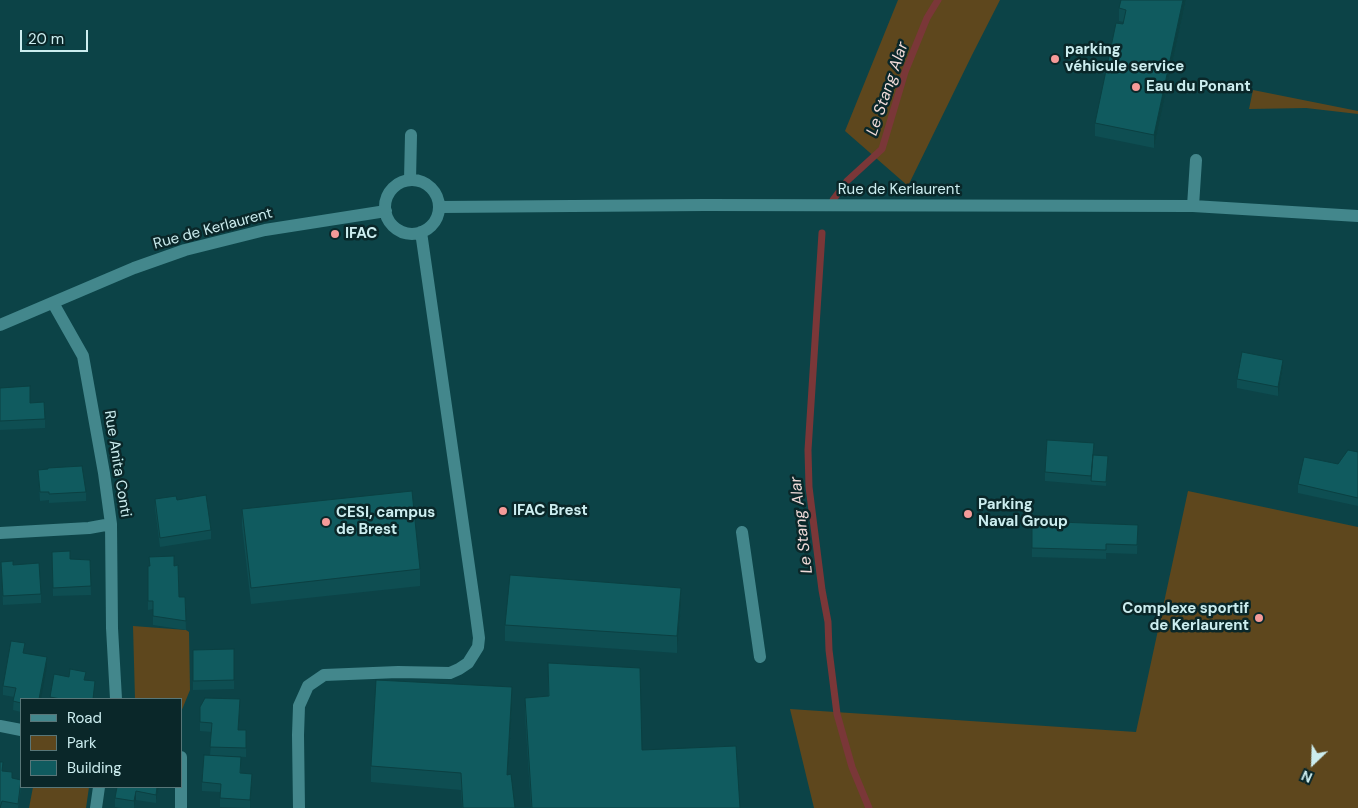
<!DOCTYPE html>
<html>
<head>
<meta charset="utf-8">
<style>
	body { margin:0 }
	#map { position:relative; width:1358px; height:808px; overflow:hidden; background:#0c4347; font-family:"DM Sans",sans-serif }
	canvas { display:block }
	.legend { position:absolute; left:20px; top:698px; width:162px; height:90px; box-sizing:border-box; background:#0a2729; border:1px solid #587678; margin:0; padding:6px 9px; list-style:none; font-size:15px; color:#ccedef }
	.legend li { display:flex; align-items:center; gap:10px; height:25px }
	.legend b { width:25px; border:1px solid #587678 }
	.north { position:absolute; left:1288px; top:738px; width:50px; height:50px; -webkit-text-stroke:4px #0a2729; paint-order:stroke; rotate:204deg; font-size:14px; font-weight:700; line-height:20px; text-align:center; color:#ccedef }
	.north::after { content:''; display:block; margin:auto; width:18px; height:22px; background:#ccedef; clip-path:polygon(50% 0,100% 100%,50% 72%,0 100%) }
	.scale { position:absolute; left:20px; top:30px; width:68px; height:22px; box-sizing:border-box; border:2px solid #ccedef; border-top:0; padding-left:6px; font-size:15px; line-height:18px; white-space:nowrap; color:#ccedef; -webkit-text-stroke:4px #0a2729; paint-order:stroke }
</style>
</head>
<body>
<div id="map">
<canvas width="1358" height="808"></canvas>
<ul class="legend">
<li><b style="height:6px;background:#43878c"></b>Road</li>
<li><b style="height:14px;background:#5e471d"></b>Park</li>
<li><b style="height:14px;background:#105b5f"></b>Building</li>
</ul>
<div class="north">N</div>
<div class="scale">20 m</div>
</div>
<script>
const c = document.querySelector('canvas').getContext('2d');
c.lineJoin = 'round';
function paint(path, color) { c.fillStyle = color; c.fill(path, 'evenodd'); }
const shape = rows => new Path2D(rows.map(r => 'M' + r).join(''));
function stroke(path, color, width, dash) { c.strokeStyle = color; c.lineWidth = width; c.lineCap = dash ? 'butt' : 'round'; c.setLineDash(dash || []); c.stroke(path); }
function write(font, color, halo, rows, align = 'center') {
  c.font = font + ' "DM Sans",sans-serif'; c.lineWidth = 5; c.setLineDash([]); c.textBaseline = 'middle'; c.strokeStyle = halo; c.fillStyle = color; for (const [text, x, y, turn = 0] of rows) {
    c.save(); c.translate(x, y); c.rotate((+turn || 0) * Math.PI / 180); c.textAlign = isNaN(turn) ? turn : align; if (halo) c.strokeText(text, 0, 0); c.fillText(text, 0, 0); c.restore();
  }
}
const green = shape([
	[898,0,1000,0,972,55,908,186,845,131],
	[1253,90,1358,111,1358,114,1306,108,1249,109],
	[1188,491,1358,527,1358,808,814,808,790,709,1136,732],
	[133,626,186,630,189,632,190,690,181,712,181,699,135,699],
	[33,787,89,787,86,808,29,808]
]);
const stream = shape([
	[833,200,847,181,882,149,905,72,927,18,938,0],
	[822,233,808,450,809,487,822,590,828,622,829,650,837,714,852,767,869,808]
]);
const minor = shape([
	[410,180,411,135],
	'385 207a27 27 0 1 1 54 0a27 27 0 1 1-54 0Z',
	[1193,206,1196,160],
	[440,207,705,205,1193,206,1358,216],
	[53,303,83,356,104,473,111,524,112,628,116,699],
	[0,325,134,268,185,250,265,230,386,211],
	[742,532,760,657],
	[0,533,89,528,111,524],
	[0,726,21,730],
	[96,808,99,787],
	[181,808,181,757],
	[299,808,298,735,299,706,308,686,324,675,398,672,450,673,459,669,468,663,478,647,479,638,475,608,421,232]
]);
const wall = shape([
	[1121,0,1186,0,1154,148,1095,136,1095,123,1124,22,1119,21,1119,8],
	[1283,368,1278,396,1237,388,1237,379],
	[0,388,30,403,45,419,45,428,0,430],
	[1358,452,1358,506,1298,493,1298,484,1338,464],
	[1093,455,1108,461,1106,486,1045,481,1045,472],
	[38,470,86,492,86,501,49,503,49,500,40,501],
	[155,499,177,500,211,530,211,539,160,547,155,508],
	[242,509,420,569,420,586,251,604,242,526],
	[1032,521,1138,525,1137,554,1106,553,1106,559,1032,557],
	[52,552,70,559,90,560,91,595,53,596],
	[1,562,13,565,41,594,41,603,3,605],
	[148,566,174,566,179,597,185,597,186,630,153,625,153,609,148,610],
	[681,605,677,653,505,641,505,625],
	[234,649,234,689,193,690,193,650],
	[24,653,47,666,21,699,21,712,13,710,14,697,3,695,3,686],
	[548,663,642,750,740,808,531,808,525,715,525,698,548,696],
	[512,704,508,775,515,808,462,808,461,790,371,782,371,766],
	[200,707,240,708,238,730,246,730,246,757,223,756,241,766,241,773,252,783,250,808,220,807,220,792,202,791,202,782,210,755,212,732,200,731],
	[3,771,12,778,21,788,18,808,0,808],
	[117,787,159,787,156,803,136,800,134,808,122,808,115,807,115,798]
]);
const shadedWall = shape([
	[1183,0,1186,0,1154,148,1154,135],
	[1283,360,1283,368,1278,396,1278,387],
	[681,588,681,605,677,653,677,636],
	[47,657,47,666,41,699,39,699],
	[512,687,512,704,507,792,507,775],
	[240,699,240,708,238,739,238,730],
	[252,774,252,783,250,808,250,800],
	[157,787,159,787,156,803,156,795],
	[136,791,136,800,134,808,134,801]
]);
const building = shape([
	[1121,0,1183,0,1154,135,1095,123,1116,23,1123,24,1126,10,1119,8,1121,0],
	[1242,352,1283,360,1278,387,1237,379,1242,352],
	[30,386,30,403,44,402,45,419,0,421,0,388,30,386],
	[1047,440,1094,443,1091,476,1045,472,1047,440],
	[1348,450,1358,452,1358,498,1298,484,1304,457,1338,464,1348,450],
	[1093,455,1108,456,1106,482,1091,481,1093,455],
	[82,466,86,492,49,494,49,492,40,492,38,470,48,469,48,468,82,466],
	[412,491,420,569,251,588,242,509,412,491],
	[206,495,211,530,160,538,155,499,176,496,177,500,206,495],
	[1032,521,1138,525,1137,545,1106,544,1106,550,1032,548,1032,521],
	[70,551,70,559,90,560,91,586,53,588,52,552,70,551],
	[174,556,174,566,178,565,179,597,185,597,186,621,153,616,153,601,148,601,148,566,150,566,149,557,174,556],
	[13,561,13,565,39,563,41,594,3,596,1,562,13,561],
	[510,575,681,588,677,636,505,625,510,575],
	[11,641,25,643,23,653,47,657,39,699,21,699,21,703,13,701,16,688,3,686,11,641],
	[234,649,234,680,193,681,193,650,234,649],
	[548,663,640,668,642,750,736,746,740,808,532,808,525,698,549,696,548,663],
	[70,669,86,672,84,680,95,681,93,699,61,699,50,697,54,674,69,677,70,669],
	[376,680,512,687,507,775,511,774,515,808,463,808,461,773,371,766,376,680],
	[205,698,240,699,238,730,246,730,246,748,210,747,212,723,200,722,200,707,205,698],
	[204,755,241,757,240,773,252,774,250,800,220,798,221,784,202,782,204,755],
	[0,762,3,762,2,771,12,772,12,778,21,780,18,804,2,801,0,808,0,762],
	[117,787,157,787,156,795,136,791,134,801,115,798,117,787]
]);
const markers = [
	[1055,59,5,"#f59b99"],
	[1136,87,5,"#f59b99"],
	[335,234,5,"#f59b99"],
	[503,511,5,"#f59b99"],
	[968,514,5,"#f59b99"],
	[326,522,5,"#f59b99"],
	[1259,618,5,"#f59b99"]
];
const poiNames = [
	["parking",1065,50],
	["véhicule service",1065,67],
	["Eau du Ponant",1146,87],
	["IFAC",345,234],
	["Parking",978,505],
	["Naval Group",978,522],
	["IFAC Brest",513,511],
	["CESI, campus",336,513],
	["de Brest",336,530],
	["Complexe sportif",1249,609,"right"],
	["de Kerlaurent",1249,626,"right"]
];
const streetNames = [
	["Rue de Kerlaurent",899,190],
	["Rue de Kerlaurent",213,229,-15],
	["Rue Anita Conti",117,464,81]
];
const waterNames = [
	["Le Stang Alar",888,89,-71],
	["Le Stang Alar",802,525,-97]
];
paint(green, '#5e471d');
stroke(stream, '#7a3738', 7);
stroke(minor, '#43878c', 12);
paint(wall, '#0e4e52');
paint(shadedWall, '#0b4042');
paint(building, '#105b5f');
stroke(building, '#0b4042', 1);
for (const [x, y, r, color] of markers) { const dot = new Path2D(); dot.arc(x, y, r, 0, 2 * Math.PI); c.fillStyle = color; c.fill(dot); stroke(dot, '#0a2729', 2); }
write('bold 15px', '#ccedef', '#0a2729', poiNames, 'left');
write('15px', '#ccedef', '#0a2729', streetNames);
write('italic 16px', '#f0dad8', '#0a2729', waterNames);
</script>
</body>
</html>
